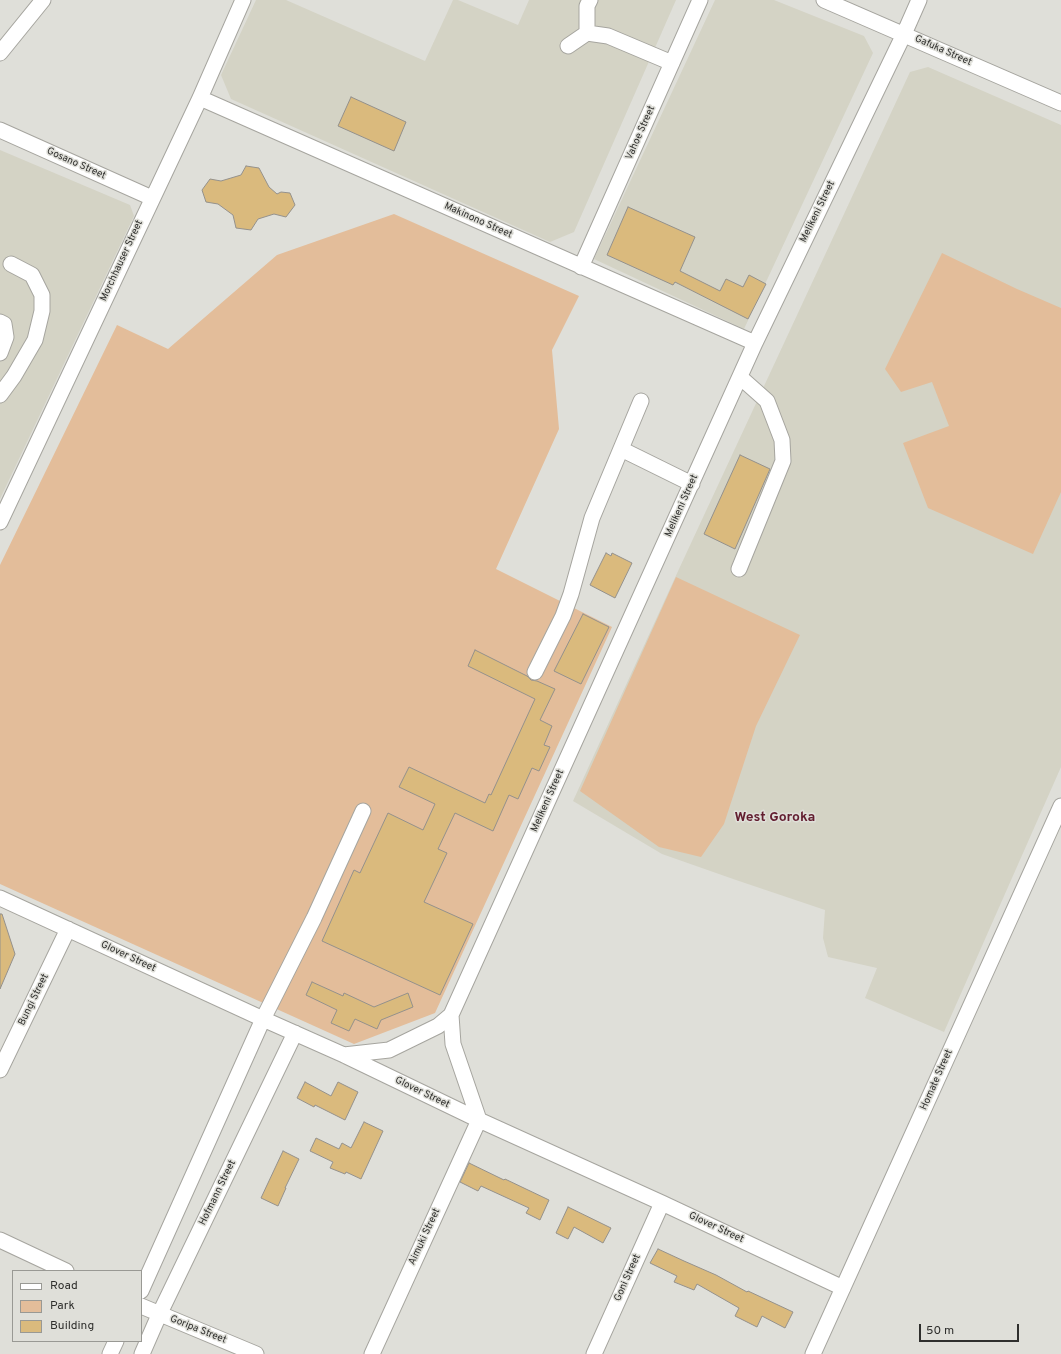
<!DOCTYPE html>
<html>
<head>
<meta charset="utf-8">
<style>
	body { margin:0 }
	#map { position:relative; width:1061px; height:1354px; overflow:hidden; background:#dfdfd9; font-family:Overpass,sans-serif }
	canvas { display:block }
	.legend { position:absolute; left:12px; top:1270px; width:130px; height:72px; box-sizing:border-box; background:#dfdfd9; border:1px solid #999994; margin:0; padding:5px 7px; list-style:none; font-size:12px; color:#2f2f2d }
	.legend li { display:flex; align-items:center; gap:8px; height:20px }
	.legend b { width:20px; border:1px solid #999994 }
	.scale { position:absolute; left:919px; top:1324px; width:100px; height:18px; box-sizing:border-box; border:2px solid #2f2f2d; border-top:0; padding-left:5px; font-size:12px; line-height:14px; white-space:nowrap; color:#2f2f2d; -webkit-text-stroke:3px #dfdfd9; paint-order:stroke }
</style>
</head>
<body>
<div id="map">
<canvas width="1061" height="1354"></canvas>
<ul class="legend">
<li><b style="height:5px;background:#fff"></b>Road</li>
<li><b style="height:11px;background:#e3bd9a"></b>Park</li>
<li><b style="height:11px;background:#daba7d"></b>Building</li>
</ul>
<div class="scale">50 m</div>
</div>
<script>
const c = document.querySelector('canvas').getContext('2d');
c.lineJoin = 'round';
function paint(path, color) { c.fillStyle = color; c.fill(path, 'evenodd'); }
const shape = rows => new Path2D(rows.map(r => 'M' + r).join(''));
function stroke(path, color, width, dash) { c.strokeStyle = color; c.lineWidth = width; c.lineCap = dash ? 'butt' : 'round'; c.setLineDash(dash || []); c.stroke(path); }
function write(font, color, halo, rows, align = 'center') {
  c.font = font + ' Overpass,sans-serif'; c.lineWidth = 3; c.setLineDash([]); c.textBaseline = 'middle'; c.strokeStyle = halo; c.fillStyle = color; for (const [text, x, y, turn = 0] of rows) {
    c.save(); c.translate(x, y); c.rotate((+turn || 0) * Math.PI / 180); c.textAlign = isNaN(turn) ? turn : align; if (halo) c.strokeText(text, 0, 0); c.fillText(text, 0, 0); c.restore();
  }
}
const built = shape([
	[256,0,286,0,425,61,453,0,458,0,518,25,529,0,676,0,574,232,550,242,231,99,221,75],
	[715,0,774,0,864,36,873,53,744,329,594,259],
	[928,67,1061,125,1061,767,944,1032,865,998,877,968,828,957,823,938,825,910,736,880,662,854,573,801,679,569,910,72],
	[0,150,130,205,134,216,0,499]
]);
const green = shape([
	[394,214,579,296,552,350,559,429,496,569,612,627,435,1013,354,1044,0,884,0,565,117,325,168,349,277,255],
	[942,253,1017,289,1061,308,1061,492,1033,554,928,508,903,443,949,426,932,382,901,392,885,369],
	[676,577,800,635,756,726,724,824,701,857,659,847,580,791]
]);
const building = shape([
	[351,97,406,122,394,151,338,126,351,97],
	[246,166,259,168,269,187,277,194,281,192,290,193,295,205,286,217,274,214,258,219,251,230,236,228,233,215,218,204,206,202,202,190,210,179,221,181,241,175,246,166],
	[628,207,695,237,680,271,720,291,726,279,743,287,749,275,766,284,748,319,675,282,673,285,607,255,628,207],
	[740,455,770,469,735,549,704,534,740,455],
	[606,553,611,556,612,553,632,563,615,598,590,585,606,553],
	[583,614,609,627,581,684,554,671,583,614],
	[475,650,527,676,531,680,537,681,555,689,540,720,552,726,544,745,550,747,539,771,532,768,518,799,509,795,493,831,455,813,438,849,447,853,424,902,473,924,440,995,322,941,354,870,360,873,388,813,423,830,435,804,399,787,409,767,485,803,489,794,491,795,535,699,468,666,475,650],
	[0,914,2,914,15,954,0,989,0,914],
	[312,982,343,996,344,993,374,1007,408,993,413,1007,381,1020,377,1029,355,1019,349,1031,331,1023,337,1010,306,995,312,982],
	[305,1082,331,1096,338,1082,358,1092,345,1120,315,1105,314,1107,297,1098,305,1082],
	[364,1122,383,1131,361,1179,346,1172,345,1174,330,1168,333,1162,310,1151,316,1138,339,1149,342,1143,351,1148,364,1122],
	[283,1151,299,1159,285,1188,286,1188,278,1206,261,1198,283,1151],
	[469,1163,504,1180,505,1179,549,1200,540,1220,526,1213,529,1208,481,1186,478,1191,460,1182,469,1163],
	[568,1207,611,1228,603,1243,574,1227,568,1239,556,1233,568,1207],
	[658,1249,684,1261,716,1275,747,1292,748,1291,793,1312,785,1328,762,1316,757,1327,735,1316,739,1308,697,1284,694,1290,674,1282,677,1276,650,1263,658,1249]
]);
const minor = shape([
	[824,0,1061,103],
	[587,33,587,6,590,0],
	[568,46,587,33,608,36,672,63],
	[0,53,43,0],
	[200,98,755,343],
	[0,130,152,198],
	[581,267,700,0],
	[0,322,4,324,6,337,0,353],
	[0,395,14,376,35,340,42,311,42,295,32,275,11,264],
	[621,449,692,484],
	[0,522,200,98,243,0],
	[739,569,783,461,782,440,767,401,740,377],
	[535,672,563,616,571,594,592,518,641,401],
	[0,898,263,1019,344,1055,479,1120,662,1203,843,1288],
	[344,1055,389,1050,438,1026,451,1015,755,343,904,34,919,0],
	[0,1070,68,929],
	[0,1240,66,1271],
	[141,1291,263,1019,314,918,363,811],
	[141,1306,256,1354],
	[110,1354,116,1341],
	[142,1354,159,1315,295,1033],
	[372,1354,479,1120,453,1044,451,1015],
	[594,1354,662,1203],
	[813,1354,1061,806]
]);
const streetNames = [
	["Gafuka Street",943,51,24],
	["Vahoe Street",641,133,-66],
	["Gosano Street",76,164,24],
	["Melikeni Street",818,212,-64],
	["Makinono Street",478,221,24],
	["Morchhauser Street",122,261,-65],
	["Melikeni Street",682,506,-66],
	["Melikeni Street",548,801,-66],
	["Glover Street",128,957,25],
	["Bungi Street",34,1000,-64],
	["Homate Street",937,1080,-66],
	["Glover Street",422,1093,26],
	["Hofmann Street",218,1193,-64],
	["Glover Street",716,1228,25],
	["Aimuki Street",425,1237,-65],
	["Goni Street",628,1278,-66],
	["Goripa Street",198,1330,22]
];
const districtNames = [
	["West Goroka",775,818]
];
paint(built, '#d4d3c5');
paint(green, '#e3bd9a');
paint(building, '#daba7d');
stroke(building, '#94918c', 1);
stroke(minor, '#a6a59f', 17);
stroke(minor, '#fff', 15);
write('10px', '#2f2f2d', '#dfdfd9', streetNames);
write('bold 14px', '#621d2f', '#dfdfd9', districtNames);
</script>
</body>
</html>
